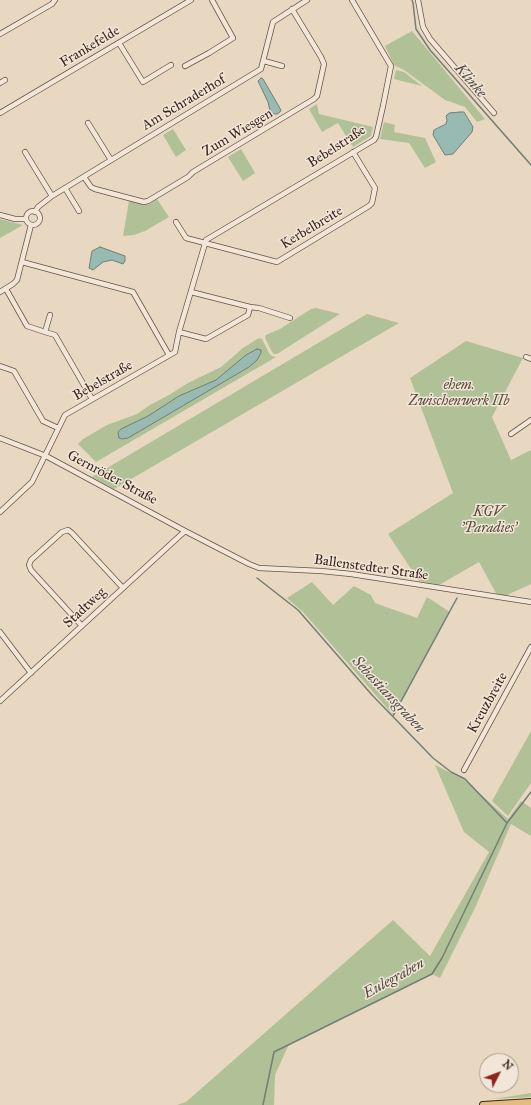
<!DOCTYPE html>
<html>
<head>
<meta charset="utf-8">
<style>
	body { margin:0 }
	#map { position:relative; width:531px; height:1105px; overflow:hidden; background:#e9d8c1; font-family:"IM FELL Great Primer",serif }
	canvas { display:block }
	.north { position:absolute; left:479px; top:1053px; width:40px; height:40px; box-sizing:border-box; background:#f1e6d7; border:1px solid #a8998c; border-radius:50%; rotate:48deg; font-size:11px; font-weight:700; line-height:16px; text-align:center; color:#3a251c }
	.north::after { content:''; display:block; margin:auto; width:14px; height:18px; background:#8f2418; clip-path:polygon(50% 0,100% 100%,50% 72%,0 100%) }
</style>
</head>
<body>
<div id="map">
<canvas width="531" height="1105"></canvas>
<div class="north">N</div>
</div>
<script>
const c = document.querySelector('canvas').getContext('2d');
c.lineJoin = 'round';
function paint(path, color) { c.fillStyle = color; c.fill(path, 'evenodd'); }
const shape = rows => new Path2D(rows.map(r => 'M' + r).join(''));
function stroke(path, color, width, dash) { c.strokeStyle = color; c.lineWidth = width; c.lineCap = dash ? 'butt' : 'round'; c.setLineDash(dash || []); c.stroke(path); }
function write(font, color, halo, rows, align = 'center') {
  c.font = font + ' "IM FELL Great Primer",serif'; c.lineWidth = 3; c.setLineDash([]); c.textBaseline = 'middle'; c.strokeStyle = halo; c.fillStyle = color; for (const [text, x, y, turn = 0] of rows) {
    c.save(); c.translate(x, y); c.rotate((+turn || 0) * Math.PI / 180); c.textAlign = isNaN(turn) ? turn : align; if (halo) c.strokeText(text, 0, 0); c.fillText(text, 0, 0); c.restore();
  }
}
const green = shape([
	[412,31,485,119,477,122,465,107,445,100,404,70,394,65,385,46],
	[396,70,404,72,422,86,394,79],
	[317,104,319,114,373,127,371,136,353,147,338,123,322,132,309,109],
	[384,122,395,125,394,132,425,138,436,162,425,168,409,143,380,139],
	[173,129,186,150,176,157,163,135],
	[241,149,255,173,243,181,228,157],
	[157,199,169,217,145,231,134,235,123,236,129,201,148,205],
	[0,219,23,225,0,238],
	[316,308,340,314,277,354,274,354,272,352,265,338,266,335,280,329,311,309],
	[367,314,399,323,114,489,92,477],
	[259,338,262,339,269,353,272,356,276,357,96,462,78,444,83,439,107,425,137,414,150,405,169,395,188,383,221,367,243,348],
	[466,341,523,358,492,417,511,460,531,450,531,584,507,595,508,597,497,595,479,562,439,585,419,581,388,534,453,493,410,378],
	[312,582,333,605,354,586,371,595,375,603,417,618,427,597,450,612,394,716,303,612,287,598],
	[531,731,531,783,508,816,492,801],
	[435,765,465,780,508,819,521,801,531,808,531,836,511,824,475,908,440,978,432,974,289,1044,275,1075,274,1105,177,1105,186,1102,393,920,430,956,489,852,464,832],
	[531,1093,531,1097,494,1099]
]);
const water = shape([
	[261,78,263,79,281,110,280,112,277,114,273,114,270,111,268,102,258,81,261,78],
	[460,112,464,112,473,127,472,132,453,154,445,155,433,135,434,130,446,124,447,120,446,116,449,113,460,112],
	[100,247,125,256,125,261,123,264,112,260,103,262,93,270,89,268,92,251,100,247],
	[257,349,261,350,261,353,257,360,249,367,128,438,122,439,119,438,118,432,121,429,148,416,179,396,216,380,246,355,257,349]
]);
const stream = shape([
	[412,0,413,3,416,29,430,50,531,165],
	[257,578,298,610,372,695,433,758,451,772,465,779,507,823],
	[393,716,457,598],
	[263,1105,274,1052,432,974,442,958,507,823,531,792]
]);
const minor = shape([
	[418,0,423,27,430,39,494,113],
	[0,34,52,4,55,0],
	[119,43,143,82,171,65],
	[264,61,282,66],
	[185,66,209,53,233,38,212,0],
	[0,83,5,80],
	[0,113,191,0],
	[88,123,111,160],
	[25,152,52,196],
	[84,177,91,187,95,189,144,202,148,201,188,177,193,172,314,99,317,96,324,64,321,57,292,9],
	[65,188,79,211],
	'26 218a7 7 0 1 1 14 0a7 7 0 1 1-14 0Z',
	[35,212,38,207,52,196,261,69,273,22,307,0],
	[0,215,15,219,26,219],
	[176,222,186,238,277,262,369,206,372,203,375,188,353,152],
	[22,262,133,292,169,355],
	[6,289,27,326,45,332,50,315],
	[0,292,13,284,17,280,31,225],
	[250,307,259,308,290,318],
	[45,332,55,335,92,399],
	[179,332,206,339,248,315,250,307,191,292],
	[526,357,531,359],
	[0,366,14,371,43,421,58,428],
	[511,434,531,420],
	[0,438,46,456,185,531,249,564,259,568,321,571,351,574,531,602],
	[0,512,32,482,65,415,175,352,179,332,206,240,374,140,376,137,383,106,391,66,352,0],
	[82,626,31,570,29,565,31,560,62,532,68,530,72,533,123,588],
	[0,632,31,673],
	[0,701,185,531],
	[464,770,531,647]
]);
const highway = shape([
	[483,1105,531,1102]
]);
const streetNames = [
	["Frankefelde",90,47,-31],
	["Am Schraderhof",184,103,-31],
	["Zum Wiesgen",238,133,-31],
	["Bebelstraße",337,147,-33],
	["Kerbelbreite",312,228,-31],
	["Bebelstraße",103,381,-30],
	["Gernröder Straße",112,478,28],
	["Ballenstedter Straße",371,568,8],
	["Stadtweg",85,608,-43],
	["Kreuzbreite",488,703,-61]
];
const parkNames = [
	["ehem.",459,386],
	["Zwischenwerk IIb",459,402],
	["KGV",489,513],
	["'Paradies'",489,529]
];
const waterNames = [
	["Klinke",470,81,49],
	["Sebastiansgraben",388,695,47],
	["Eulegraben",394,979,-29]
];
paint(green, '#b0c097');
paint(water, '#97bab2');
stroke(water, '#727e76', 1);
stroke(stream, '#727e76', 1.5);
stroke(minor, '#665245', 6);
stroke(highway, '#3a251c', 8);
stroke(minor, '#f1e6d7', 4.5);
stroke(highway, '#e4bc80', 6);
write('14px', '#3a251c', '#f1e6d7', streetNames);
write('italic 14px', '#584c3b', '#f1e6d7', parkNames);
write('italic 15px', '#514a42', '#f1e6d7', waterNames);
</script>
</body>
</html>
